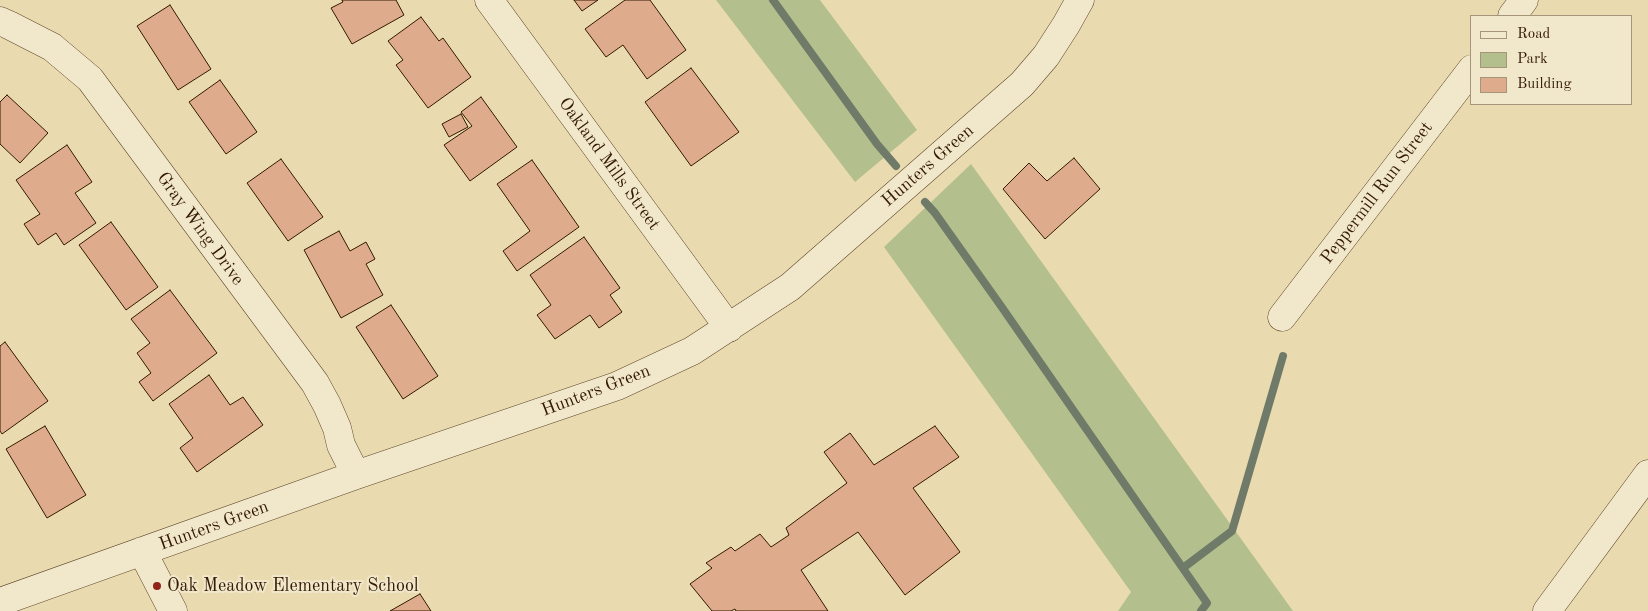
<!DOCTYPE html>
<html>
<head>
<meta charset="utf-8">
<style>
	body { margin:0 }
	#map { position:relative; width:1648px; height:611px; overflow:hidden; background:#e9daaf; font-family:"Old Standard TT",serif }
	canvas { display:block }
	.legend { position:absolute; left:1470px; top:15px; width:162px; height:90px; box-sizing:border-box; background:#f1e7cb; border:1px solid #a5957a; margin:0; padding:6px 9px; list-style:none; font-size:15px; color:#331a00 }
	.legend li { display:flex; align-items:center; gap:10px; height:25px }
	.legend b { width:25px; border:1px solid #a5957a }
</style>
</head>
<body>
<div id="map">
<canvas width="1648" height="611"></canvas>
<ul class="legend">
<li><b style="height:6px;background:#f1e7cb"></b>Road</li>
<li><b style="height:14px;background:#b3c08d"></b>Park</li>
<li><b style="height:14px;background:#deab8c"></b>Building</li>
</ul>
</div>
<script>
const c = document.querySelector('canvas').getContext('2d');
c.lineJoin = 'round';
function paint(path, color) { c.fillStyle = color; c.fill(path, 'evenodd'); }
const shape = rows => new Path2D(rows.map(r => 'M' + r).join(''));
function stroke(path, color, width, dash) { c.strokeStyle = color; c.lineWidth = width; c.lineCap = dash ? 'butt' : 'round'; c.setLineDash(dash || []); c.stroke(path); }
function write(font, color, halo, rows, align = 'center') {
  c.font = font + ' "Old Standard TT",serif'; c.lineWidth = 4; c.setLineDash([]); c.textBaseline = 'middle'; c.strokeStyle = halo; c.fillStyle = color; for (const [text, x, y, turn = 0] of rows) {
    c.save(); c.translate(x, y); c.rotate((+turn || 0) * Math.PI / 180); c.textAlign = isNaN(turn) ? turn : align; if (halo) c.strokeText(text, 0, 0); c.fillText(text, 0, 0); c.restore();
  }
}
const green = shape([
	[716,0,820,0,917,130,855,182],
	[971,164,1293,611,1118,611,1131,592,884,247]
]);
const stream = shape([
	[773,0,877,144,896,166],
	[925,202,935,213,1001,306,1207,603,1201,611],
	[1183,568,1232,531,1283,356]
]);
const building = shape([
	[342,0,396,0,404,15,352,44,331,8,343,2,342,0],
	[574,0,598,0,582,11,574,0],
	[625,0,650,0,686,50,647,79,623,45,606,57,585,29,625,0],
	[170,5,211,69,178,90,137,26,170,5],
	[421,17,439,41,443,38,471,77,428,108,396,65,403,60,388,41,421,17],
	[691,68,739,132,691,166,645,102,691,68],
	[220,80,257,132,226,154,189,102,220,80],
	[7,95,48,133,20,163,0,144,0,102,7,95],
	[481,97,517,147,470,181,444,145,472,126,461,112,481,97],
	[461,114,468,127,449,137,442,124,461,114],
	[67,145,92,182,75,193,96,223,64,245,56,233,38,245,24,224,40,214,16,180,67,145],
	[1074,158,1100,189,1045,239,1003,189,1029,163,1047,181,1074,158],
	[281,159,323,217,288,241,247,183,281,159],
	[532,160,579,227,517,271,503,251,530,231,497,184,532,160],
	[111,222,158,287,126,310,79,245,111,222],
	[339,231,350,251,366,242,375,259,366,264,383,295,341,318,304,250,339,231],
	[584,237,620,288,610,295,622,312,599,328,590,315,555,339,537,315,551,305,530,275,584,237],
	[170,290,217,353,153,401,139,382,151,373,137,353,150,343,131,319,170,290],
	[391,305,438,376,403,399,356,327,391,305],
	[5,342,48,401,2,434,0,431,0,346,5,342],
	[209,375,230,405,243,397,263,425,197,472,180,448,193,438,169,404,209,375],
	[45,426,86,495,47,518,6,449,45,426],
	[935,426,959,457,913,488,960,552,905,595,858,532,801,570,828,611,736,611,735,609,731,611,712,611,690,584,712,568,706,563,731,547,735,551,760,534,771,547,789,535,786,528,847,483,824,452,850,433,874,465,935,426],
	[420,594,431,611,390,611,420,594]
]);
const minor = shape([
	[489,0,729,328],
	[1512,16,1524,0],
	[0,21,9,25,52,47,90,79,315,383,327,405,337,428,341,445,356,475],
	[1282,317,1472,69],
	[142,551,173,611],
	[0,602,356,475,617,386,692,351,790,287,1022,84,1046,56,1066,25,1080,0],
	[1547,611,1648,474]
]);
const markers = [
	[157,586,5,"#8f2418"]
];
const streetNames = [
	["Oakland Mills Street",609,164,54],
	["Hunters Green",928,166,-41],
	["Peppermill Run Street",1377,193,-53],
	["Gray Wing Drive",200,229,54],
	["Hunters Green",596,391,-21],
	["Hunters Green",214,526,-20]
];
const poiNames = [
	["Oak Meadow Elementary School",167,586]
];
paint(green, '#b3c08d');
stroke(stream, '#6f7a68', 8);
paint(building, '#deab8c');
stroke(building, '#331a00', 1);
stroke(minor, '#604a2c', 29);
stroke(minor, '#f1e7cb', 28);
for (const [x, y, r, color] of markers) { const dot = new Path2D(); dot.arc(x, y, r, 0, 2 * Math.PI); c.fillStyle = color; c.fill(dot); stroke(dot, '#f1e7cb', 2); }
write('18px', '#331a00', '#f1e7cb', streetNames);
write('18px', '#331a00', '#f1e7cb', poiNames, 'left');
</script>
</body>
</html>
